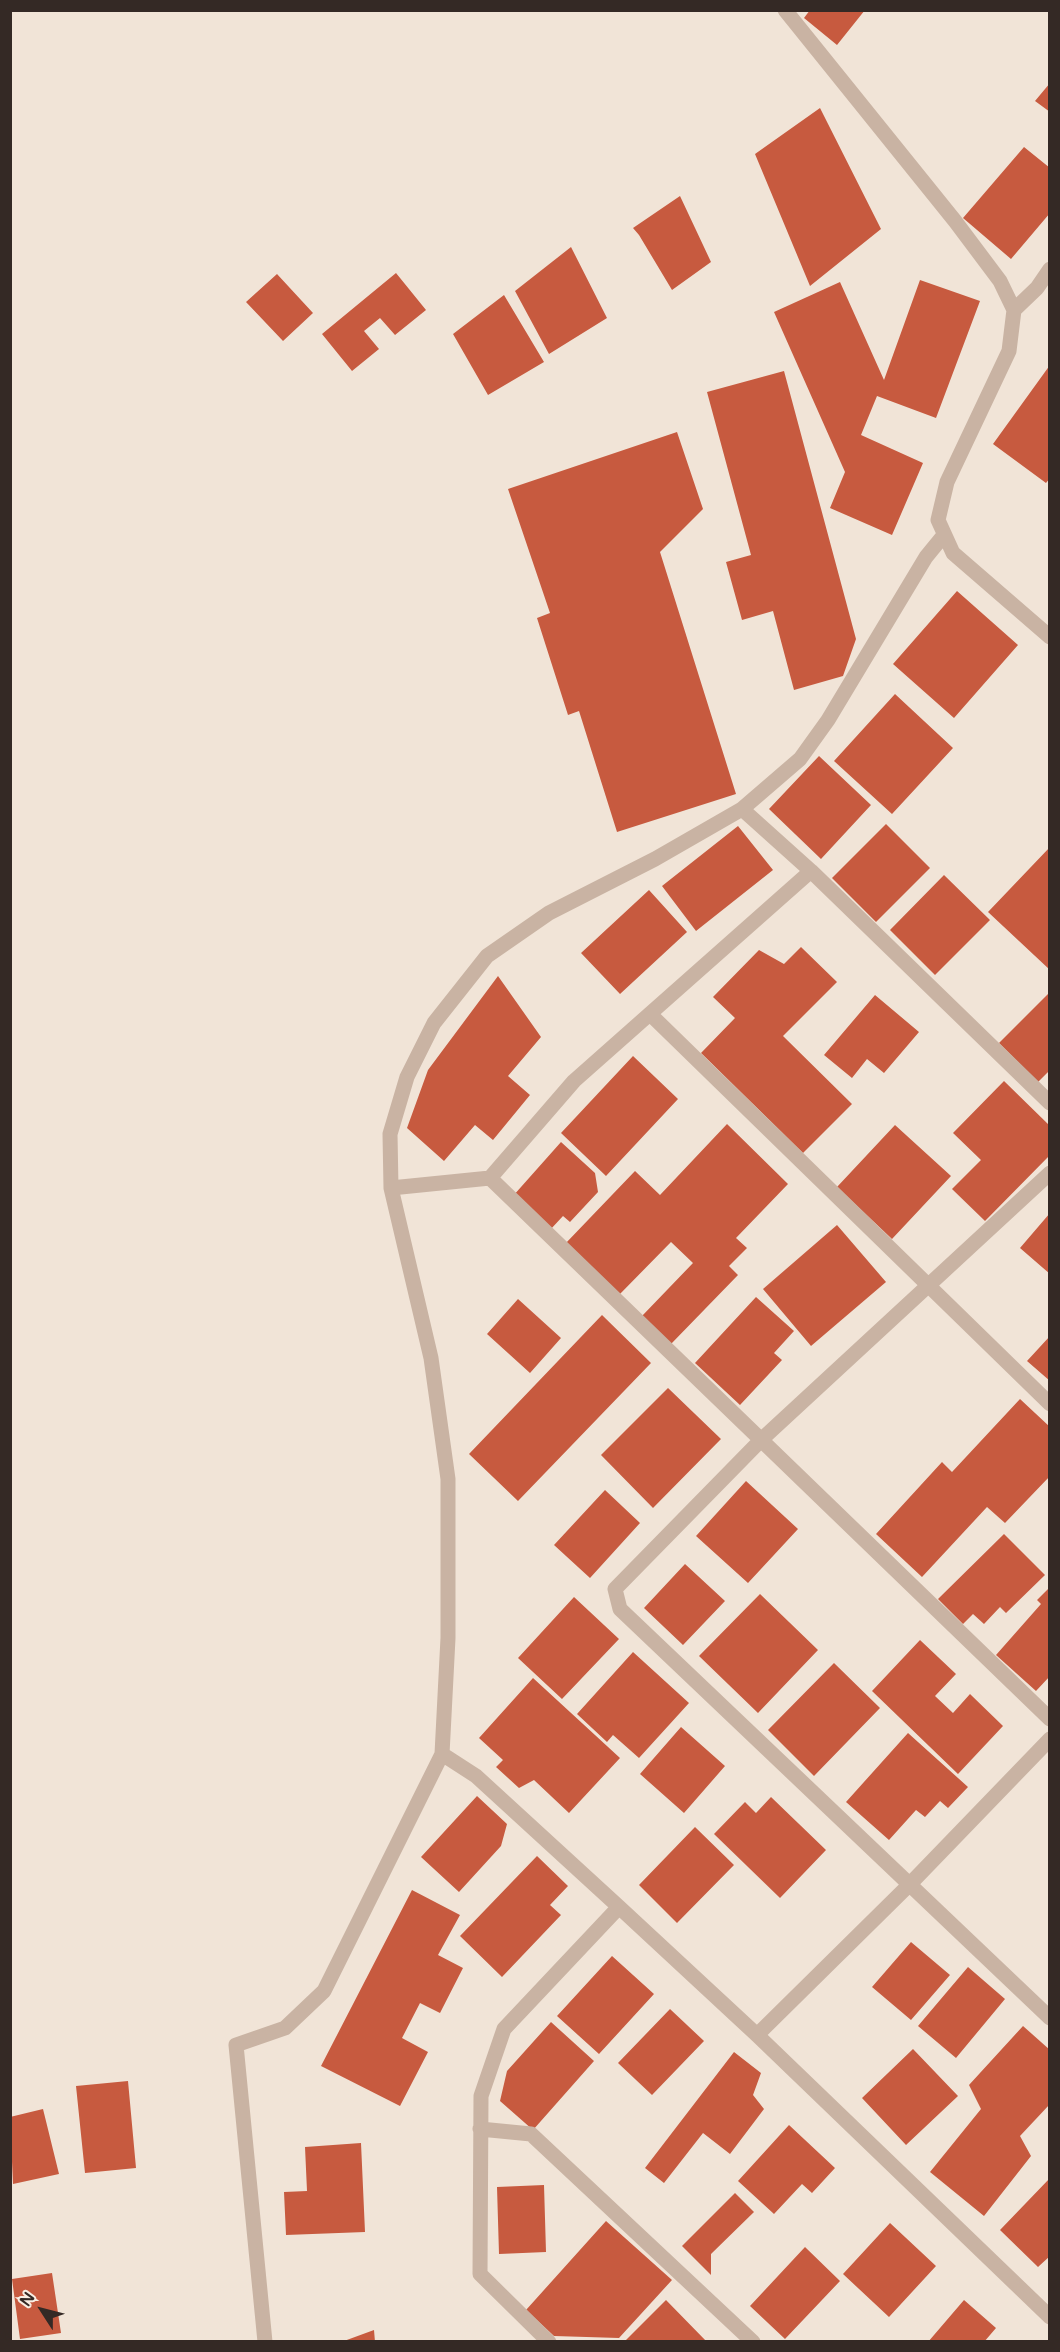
<!DOCTYPE html>
<html>
<head>
<meta charset="utf-8">
<style>
	body { margin:0 }
	#map { position:relative; width:1060px; height:2352px; overflow:hidden; background:#f1e4d7; font-family:"Varela Round",sans-serif }
	canvas { display:block }
	.frame { position:absolute; inset:0; border:12px solid #342925; pointer-events:none }
	.north { position:absolute; left:12px; top:2280px; width:60px; height:60px; -webkit-text-stroke:4px #f9eee3; paint-order:stroke; rotate:306deg; font-size:16px; font-weight:700; line-height:24px; text-align:center; color:#342925 }
	.north::after { content:''; display:block; margin:auto; width:21px; height:27px; background:#342925; clip-path:polygon(50% 0,100% 100%,50% 72%,0 100%) }
</style>
</head>
<body>
<div id="map">
<canvas width="1060" height="2352"></canvas>
<div class="frame"></div>
<div class="north">N</div>
</div>
<script>
const c = document.querySelector('canvas').getContext('2d');
c.lineJoin = 'round';
function paint(path, color) { c.fillStyle = color; c.fill(path, 'evenodd'); }
const shape = rows => new Path2D(rows.map(r => 'M' + r).join(''));
function stroke(path, color, width, dash) { c.strokeStyle = color; c.lineWidth = width; c.lineCap = dash ? 'butt' : 'round'; c.setLineDash(dash || []); c.stroke(path); }
const building = shape([
	[810,10,865,10,837,45,804,18],
	[1050,83,1050,112,1035,101],
	[820,108,881,229,810,286,755,154],
	[1024,147,1050,168,1050,213,1011,259,963,218],
	[680,196,711,262,672,290,639,235,633,228],
	[571,247,607,318,549,354,515,291],
	[396,273,426,310,395,335,380,318,364,331,379,349,352,371,322,334],
	[277,274,313,313,283,341,246,302],
	[920,280,980,301,936,418,877,396,861,435,923,463,892,535,830,508,845,472,774,312,840,282,884,380],
	[504,295,544,362,488,395,453,334],
	[1050,365,1050,478,1046,483,993,444],
	[784,371,856,639,843,676,794,690,773,611,742,620,726,562,751,555,707,392],
	[677,432,703,509,660,552,736,794,617,832,579,711,568,715,537,618,550,613,508,489],
	[957,591,1018,645,954,718,893,664],
	[895,694,953,748,892,814,834,761],
	[819,756,871,805,821,859,769,809],
	[886,824,930,868,876,922,832,878],
	[738,826,773,870,696,931,662,886],
	[1050,847,1050,970,988,912],
	[944,875,990,920,935,975,890,930],
	[649,890,687,932,620,994,581,953],
	[801,947,837,982,783,1036,852,1104,803,1153,701,1053,735,1018,713,997,759,950,784,964],
	[498,976,541,1037,508,1076,530,1095,493,1140,475,1125,444,1161,407,1128,428,1070],
	[1050,992,1050,1070,1038,1082,999,1043],
	[875,995,919,1032,884,1073,867,1059,852,1078,824,1055],
	[633,1056,678,1099,606,1176,561,1133],
	[1004,1081,1050,1126,1050,1155,985,1221,952,1189,981,1160,953,1133],
	[727,1124,788,1184,736,1238,747,1248,729,1266,738,1275,671,1344,642,1316,693,1263,671,1242,618,1296,565,1244,635,1171,660,1195],
	[895,1125,951,1176,892,1239,837,1187],
	[561,1142,595,1173,598,1192,570,1222,563,1216,550,1230,513,1196],
	[1050,1213,1050,1274,1020,1248],
	[837,1225,886,1282,811,1346,763,1289],
	[756,1297,794,1331,774,1353,782,1360,740,1405,695,1363],
	[518,1299,561,1338,530,1373,487,1334],
	[602,1315,651,1363,518,1501,469,1454],
	[1050,1336,1050,1381,1027,1361],
	[668,1388,721,1439,653,1508,601,1455],
	[1020,1399,1050,1427,1050,1476,1005,1523,987,1507,922,1577,876,1534,942,1462,952,1472],
	[746,1481,798,1529,748,1583,696,1536],
	[605,1490,640,1523,590,1578,554,1545],
	[1004,1534,1045,1575,1006,1613,1000,1607,984,1624,973,1614,963,1624,938,1599],
	[685,1564,725,1601,683,1645,644,1608],
	[1050,1587,1050,1676,1036,1691,996,1655,1041,1604,1037,1600],
	[760,1594,818,1650,758,1713,699,1656],
	[574,1597,619,1639,562,1699,518,1658],
	[920,1640,956,1674,935,1696,953,1713,970,1694,1003,1726,958,1774,872,1691],
	[633,1652,689,1703,639,1758,613,1735,607,1742,577,1714],
	[834,1663,880,1708,814,1776,768,1730],
	[533,1678,620,1758,569,1813,534,1780,519,1788,496,1767,503,1760,479,1738],
	[681,1727,725,1766,684,1813,640,1774],
	[908,1733,968,1787,948,1808,940,1801,925,1817,916,1810,889,1840,846,1802],
	[477,1796,507,1824,501,1846,459,1892,421,1857],
	[771,1797,826,1850,780,1898,714,1834,745,1802,756,1813],
	[695,1827,734,1865,677,1923,639,1885],
	[537,1856,568,1886,550,1905,561,1915,502,1977,460,1936],
	[412,1890,460,1915,438,1955,463,1968,440,2013,420,2003,402,2038,428,2052,400,2106,321,2066],
	[911,1942,950,1975,911,2020,872,1987],
	[612,1956,654,1994,599,2054,557,2016],
	[968,1967,1005,1999,956,2058,918,2026],
	[670,2009,704,2041,652,2095,618,2063],
	[551,2022,594,2061,533,2130,500,2101,507,2071],
	[1023,2026,1050,2050,1050,2104,1020,2136,1031,2156,984,2216,930,2172,981,2109,969,2085],
	[913,2049,958,2096,906,2145,862,2098],
	[734,2052,761,2073,753,2095,764,2109,730,2154,703,2133,664,2183,645,2168],
	[128,2081,136,2168,85,2173,76,2086],
	[43,2109,59,2174,13,2184,10,2117],
	[789,2125,835,2168,812,2193,802,2184,774,2214,738,2181],
	[361,2143,365,2232,286,2235,284,2192,307,2191,305,2147],
	[1050,2178,1050,2256,1038,2267,1000,2230],
	[544,2185,546,2252,499,2254,497,2187],
	[735,2193,754,2212,711,2254,711,2275,682,2246],
	[606,2221,672,2280,619,2338,554,2336,526,2310],
	[890,2223,936,2266,889,2317,843,2274],
	[805,2247,840,2281,785,2339,750,2306],
	[52,2273,61,2333,20,2339,12,2279],
	[666,2300,707,2342,624,2342],
	[964,2300,996,2328,984,2342,928,2342],
	[374,2330,375,2342,344,2342,344,2341]
]);
const minor = shape([
	[785,10,955,221,1000,281,1014,310,1009,351,947,482,938,520,953,553,1050,637],
	[1014,310,1037,288,1050,269],
	[742,809,811,871,1050,1103],
	[650,1014,1050,1404],
	[1050,1173,761,1440,615,1589,620,1609,1050,2018],
	[490,1178,1050,1719],
	[391,1188,490,1178,574,1081,811,871],
	[442,1754,476,1776,619,1907,757,2035,1050,2317],
	[757,2035,910,1884,1050,1739],
	[480,2129,531,2134,753,2342],
	[265,2342,236,2045,285,2028,324,1991,442,1754,448,1638,448,1479,431,1358,391,1188,390,1134,407,1077,434,1023,487,956,549,913,655,859,742,809,800,759,828,720,926,557,944,535],
	[549,2342,480,2274,481,2096,504,2029,619,1907]
]);
paint(building, '#c75a3f');
stroke(minor, '#c9b3a3', 15);
</script>
</body>
</html>
